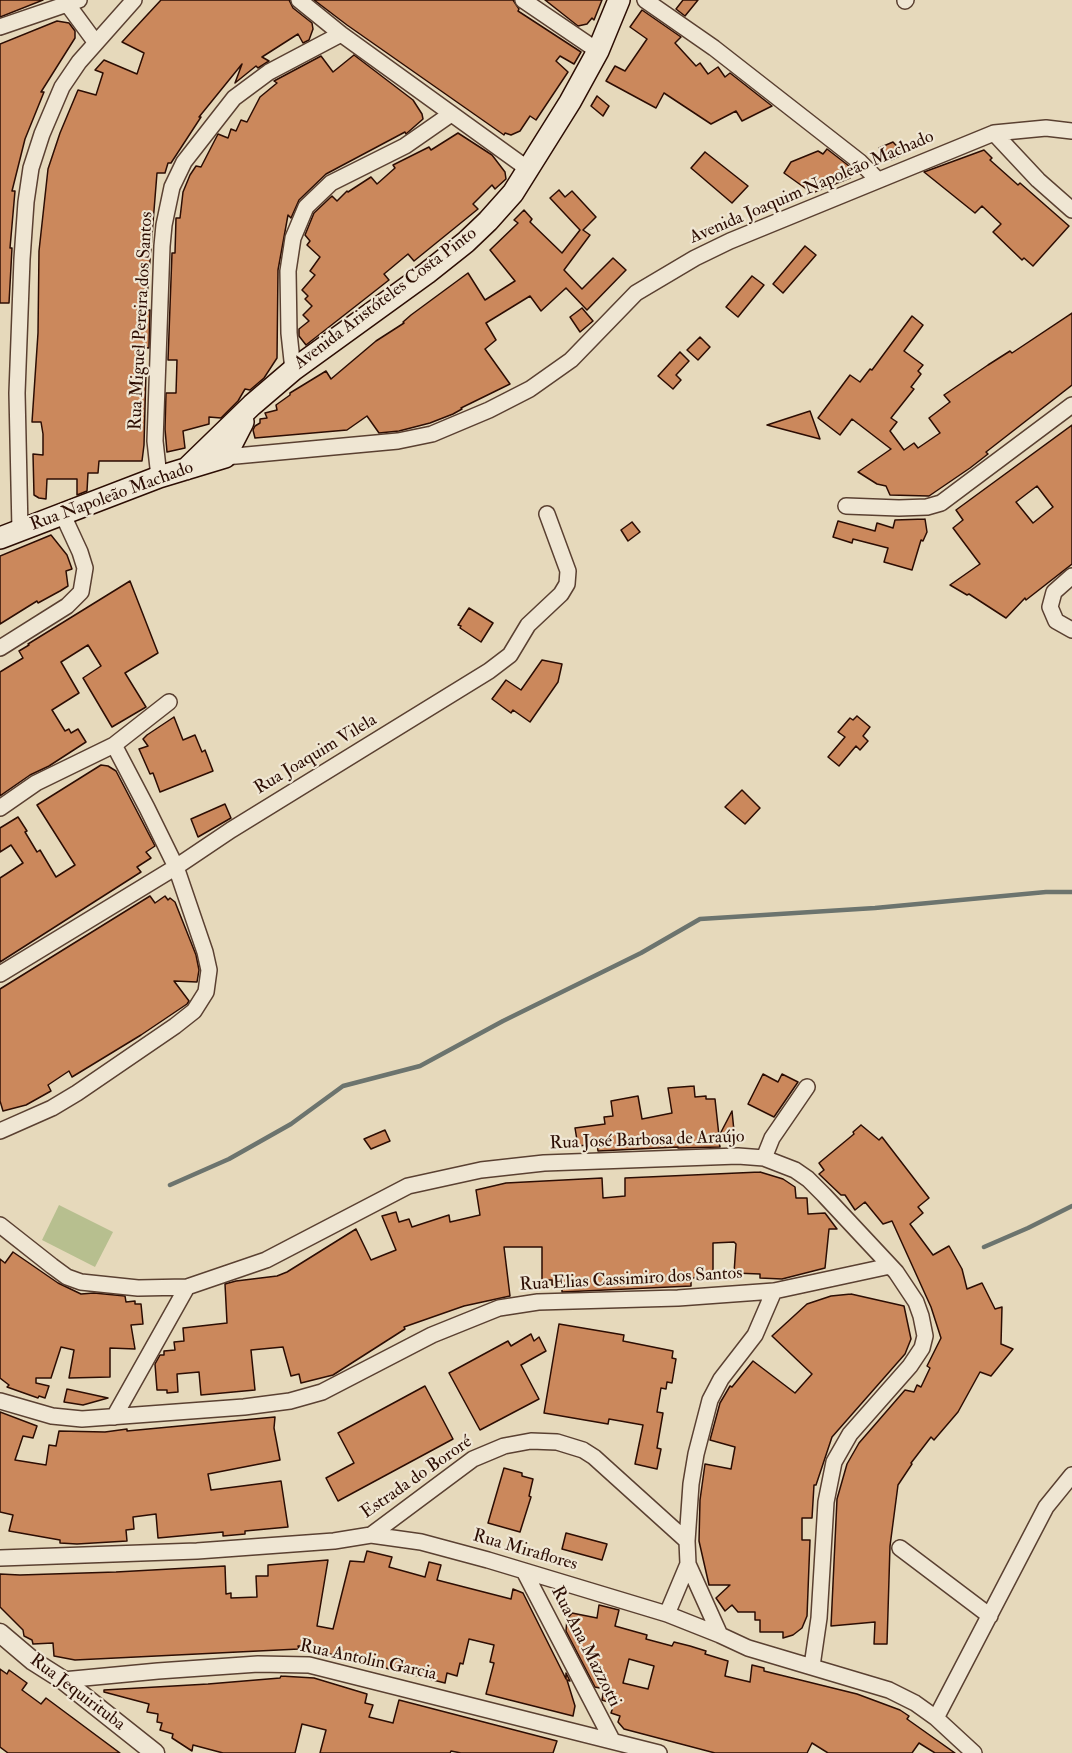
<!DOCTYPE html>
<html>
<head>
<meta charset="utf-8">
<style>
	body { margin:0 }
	canvas { display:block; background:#e6d9bb }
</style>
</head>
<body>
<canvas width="1072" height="1753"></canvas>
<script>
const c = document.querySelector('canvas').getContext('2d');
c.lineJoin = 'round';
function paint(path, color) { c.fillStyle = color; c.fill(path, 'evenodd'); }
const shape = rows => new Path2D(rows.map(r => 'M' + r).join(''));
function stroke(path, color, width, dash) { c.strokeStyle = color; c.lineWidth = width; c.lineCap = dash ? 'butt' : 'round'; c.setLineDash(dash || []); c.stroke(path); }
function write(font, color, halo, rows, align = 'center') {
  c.font = font + ' "IM FELL Double Pica",serif'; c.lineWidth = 4.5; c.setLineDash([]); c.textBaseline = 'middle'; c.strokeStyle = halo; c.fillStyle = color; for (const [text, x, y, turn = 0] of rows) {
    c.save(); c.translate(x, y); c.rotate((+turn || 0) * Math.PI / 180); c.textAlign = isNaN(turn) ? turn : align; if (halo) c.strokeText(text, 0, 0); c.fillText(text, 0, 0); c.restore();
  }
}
const green = shape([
	[59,1205,113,1232,95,1267,42,1240]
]);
const stream = shape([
	[170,1185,229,1159,291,1124,343,1086,420,1066,503,1021,641,953,700,919,875,908,1046,892,1072,892],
	[984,1247,1028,1228,1072,1206]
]);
const building = shape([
	[0,0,43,0,0,17,0,0],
	[161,0,289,0,293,8,312,23,313,29,309,40,303,43,298,34,262,57,269,61,258,68,256,66,235,83,242,64,199,117,201,117,171,163,168,163,165,173,157,173,146,310,150,310,149,348,137,347,136,370,146,371,144,445,142,461,99,461,98,473,88,473,87,491,77,495,77,479,47,479,46,499,39,498,34,495,33,454,43,455,43,434,41,422,32,422,38,333,39,251,48,169,60,133,78,90,96,95,103,73,95,70,104,60,137,74,144,53,122,42,161,0],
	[314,0,513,0,519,9,518,11,581,52,574,64,560,56,556,61,568,72,536,120,530,116,520,131,511,135,505,133,504,135,347,25,314,0],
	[545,0,602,0,594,20,592,18,587,24,578,26,545,0],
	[683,0,698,0,685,16,676,9,683,0],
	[642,10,681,37,675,43,696,66,700,63,708,74,718,67,725,77,730,73,772,106,742,121,736,111,711,124,664,93,656,108,606,81,615,66,625,71,647,39,630,27,642,10],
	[57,21,69,23,75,31,75,38,41,92,44,92,25,139,12,191,15,191,10,248,12,248,9,303,0,303,0,44,57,21],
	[354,55,413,100,422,114,423,119,406,134,405,132,326,174,299,200,291,218,288,215,278,270,277,358,264,378,250,390,245,389,238,401,221,418,209,417,209,424,183,431,185,448,167,452,165,429,166,393,176,393,177,360,168,360,172,253,175,253,176,218,180,218,183,192,190,175,196,166,201,167,218,134,228,138,231,129,236,131,241,120,247,122,260,97,277,83,274,81,321,56,333,72,354,55],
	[597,96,609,106,603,116,591,106,597,96],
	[458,133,492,155,505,172,506,179,495,189,492,185,473,204,478,209,414,261,408,254,384,274,389,280,306,345,299,336,299,329,309,321,303,315,312,306,305,299,308,296,302,290,315,275,310,271,320,257,307,245,310,241,305,235,314,213,332,196,337,201,347,191,348,192,371,177,377,184,395,168,393,165,429,147,431,150,458,133],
	[893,142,904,154,891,160,879,148,893,142],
	[827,149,849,166,846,170,850,178,812,193,784,173,791,162,818,151,823,154,827,149],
	[984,150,992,158,990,160,1018,185,1020,183,1069,226,1033,266,1024,258,1022,260,993,232,1001,224,982,206,975,213,924,172,984,150],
	[705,152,748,186,732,203,691,168,705,152],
	[559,190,565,197,572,191,596,217,583,230,590,235,564,270,582,289,613,258,626,270,587,310,566,288,541,311,530,296,486,323,496,340,485,349,510,384,461,408,462,409,453,414,430,423,399,431,379,433,367,416,347,430,255,438,253,430,255,426,260,423,260,419,267,418,265,413,277,410,276,405,290,395,290,393,326,371,331,379,376,341,404,323,403,322,411,315,468,273,485,300,515,281,490,250,518,223,514,220,524,210,532,219,530,222,562,253,580,230,550,198,559,190],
	[805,246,816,255,783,293,773,284,805,246],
	[752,276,764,285,738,317,726,307,752,276],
	[582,308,593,321,580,332,570,317,582,308],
	[1072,313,1072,385,986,452,988,454,970,468,929,496,890,495,886,486,877,484,858,472,891,449,852,419,840,435,818,418,850,375,860,382,870,369,872,370,912,316,923,325,904,351,923,365,918,371,921,374,911,387,914,389,891,418,897,422,890,431,904,450,914,443,918,448,940,433,929,418,950,402,944,395,988,365,1010,351,1012,353,1072,313],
	[700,337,710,347,698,360,687,350,700,337],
	[680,352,689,361,676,375,681,380,673,389,658,376,680,352],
	[810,411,820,439,767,425,810,411],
	[1072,425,1072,564,1026,600,1025,598,1006,618,969,594,967,595,950,585,980,564,953,528,963,520,956,510,1072,425],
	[1037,486,1053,507,1033,523,1016,502,1037,486],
	[925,519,927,532,923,541,921,540,912,570,884,562,888,548,853,539,852,543,833,537,838,521,875,531,877,523,893,528,895,520,925,519],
	[632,522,640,532,628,541,621,530,632,522],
	[51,535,67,555,72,569,66,571,68,586,60,591,38,603,37,601,0,624,0,556,51,535],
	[130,581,158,653,125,673,146,707,112,727,83,678,101,666,88,645,61,662,79,693,52,710,65,731,69,729,71,733,78,729,86,742,49,766,30,775,0,796,0,672,23,658,19,651,29,645,28,644,130,581],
	[469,608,493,623,481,642,460,628,461,626,458,625,469,608],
	[542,660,562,664,558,682,530,722,513,710,511,713,492,699,506,680,521,690,542,660],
	[857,716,870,727,863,736,868,741,860,750,856,746,839,766,828,757,845,737,838,732,850,718,853,720,857,716],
	[174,717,183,740,195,735,202,752,205,750,213,771,160,792,153,773,150,774,139,749,148,746,143,739,147,735,174,717],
	[101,765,108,766,116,771,155,846,146,852,151,858,137,867,141,872,0,962,0,878,23,863,11,845,0,852,0,828,18,817,27,831,25,832,37,852,40,850,56,877,75,865,37,805,101,765],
	[742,790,760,808,745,824,725,807,742,790],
	[225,804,231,818,198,837,191,819,225,804],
	[150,896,155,903,165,896,168,900,170,898,175,902,196,955,199,970,197,982,174,981,189,1001,187,1004,141,1035,72,1077,69,1071,48,1085,51,1091,26,1105,3,1111,0,1101,0,989,150,896],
	[763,1074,778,1082,782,1074,798,1082,774,1117,748,1104,763,1074],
	[694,1086,695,1097,706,1096,706,1099,715,1099,719,1136,732,1111,735,1141,719,1142,720,1147,678,1148,678,1147,598,1151,597,1144,578,1146,575,1128,605,1124,604,1117,613,1116,611,1101,638,1096,642,1119,672,1113,668,1088,694,1086],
	[861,1125,879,1140,882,1137,929,1198,918,1207,923,1213,910,1224,933,1255,949,1246,962,1269,967,1289,982,1283,995,1309,1002,1307,1001,1344,1013,1349,991,1376,980,1372,958,1412,934,1440,931,1437,911,1463,912,1464,898,1485,890,1546,887,1644,874,1644,875,1622,831,1626,837,1499,847,1464,859,1443,905,1390,914,1392,917,1385,921,1387,930,1368,927,1366,941,1338,931,1307,892,1221,883,1224,865,1202,855,1210,845,1195,841,1195,819,1174,824,1170,819,1163,854,1134,853,1132,861,1125],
	[385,1130,390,1141,371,1149,364,1139,385,1130],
	[760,1172,783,1179,795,1187,796,1198,807,1198,808,1214,825,1213,837,1229,829,1229,825,1268,782,1279,760,1278,760,1274,734,1273,736,1244,734,1242,713,1243,713,1278,691,1278,691,1286,562,1292,562,1285,552,1285,552,1280,542,1280,542,1247,504,1247,510,1296,464,1306,404,1327,405,1329,333,1375,301,1383,299,1374,291,1376,283,1347,251,1350,255,1390,201,1395,199,1372,177,1374,178,1392,167,1393,167,1390,157,1390,155,1364,160,1355,164,1355,164,1351,175,1350,174,1342,184,1341,183,1328,227,1323,225,1284,236,1281,277,1276,287,1272,356,1229,371,1260,396,1250,382,1216,396,1212,399,1222,409,1219,412,1227,449,1215,450,1222,480,1215,476,1190,506,1183,602,1178,603,1198,625,1196,625,1178,760,1172],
	[13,1252,58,1283,81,1294,94,1293,125,1296,126,1302,135,1301,135,1304,141,1304,143,1324,131,1325,135,1349,110,1348,110,1377,69,1378,74,1350,61,1347,51,1378,36,1378,36,1383,49,1386,45,1398,39,1396,38,1398,7,1387,9,1385,0,1378,0,1259,5,1263,13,1252],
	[851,1294,904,1306,911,1339,905,1354,832,1437,816,1485,814,1485,812,1518,802,1518,802,1540,810,1540,807,1616,802,1628,793,1635,783,1638,783,1632,760,1632,760,1620,755,1620,755,1612,738,1612,732,1605,725,1611,716,1598,730,1585,709,1585,699,1541,700,1500,705,1464,731,1469,735,1447,710,1440,720,1403,730,1386,732,1387,753,1361,795,1393,812,1374,772,1336,807,1304,831,1296,851,1294],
	[559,1324,624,1335,623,1341,673,1351,672,1358,676,1359,672,1383,667,1382,666,1389,661,1388,657,1412,663,1413,657,1448,661,1449,657,1469,635,1464,643,1425,609,1419,608,1424,544,1413,559,1324],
	[531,1334,534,1341,539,1337,546,1351,521,1365,539,1399,480,1430,449,1373,508,1341,511,1346,531,1334],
	[425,1386,453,1439,338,1501,326,1478,354,1463,338,1433,425,1386],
	[67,1389,108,1398,83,1405,64,1402,67,1389],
	[0,1412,37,1426,33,1438,23,1436,15,1460,46,1465,49,1445,56,1446,59,1431,105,1432,127,1429,127,1431,275,1417,274,1428,280,1460,208,1474,211,1490,281,1481,288,1527,245,1531,245,1534,223,1536,223,1532,158,1538,156,1514,133,1517,134,1529,126,1530,127,1541,77,1544,60,1543,60,1540,9,1531,13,1515,0,1512,0,1412],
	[504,1468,522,1473,522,1476,533,1479,529,1496,531,1497,520,1532,488,1523,504,1468],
	[566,1533,607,1544,602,1560,562,1549,566,1533],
	[367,1551,392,1557,389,1567,425,1577,429,1562,441,1565,437,1580,511,1599,513,1589,523,1593,566,1679,566,1673,570,1681,567,1680,575,1706,573,1716,486,1694,494,1663,490,1662,494,1645,469,1639,463,1664,460,1663,457,1676,447,1673,445,1683,326,1653,327,1648,313,1646,298,1646,299,1649,75,1660,54,1656,53,1643,33,1644,32,1640,24,1636,23,1630,0,1607,0,1574,20,1575,116,1572,225,1566,226,1594,231,1593,231,1598,257,1597,256,1576,268,1576,268,1565,328,1560,317,1626,333,1629,350,1561,364,1562,367,1551],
	[599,1605,619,1610,615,1626,647,1635,646,1639,672,1646,674,1642,690,1646,706,1651,705,1654,728,1661,725,1676,750,1682,752,1665,764,1668,764,1671,857,1694,900,1710,909,1716,907,1719,955,1753,935,1753,919,1743,912,1753,828,1753,812,1743,807,1753,715,1753,624,1729,618,1722,620,1716,611,1713,614,1704,602,1700,604,1689,595,1687,566,1631,567,1619,572,1613,597,1618,599,1605],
	[629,1659,654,1666,648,1689,623,1683,629,1659],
	[0,1669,7,1674,9,1670,27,1683,22,1690,41,1704,46,1698,120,1753,8,1753,0,1747,0,1669],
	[281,1676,314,1678,367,1694,365,1703,373,1705,369,1717,393,1723,399,1700,557,1741,553,1753,461,1753,451,1751,450,1753,320,1753,326,1730,302,1724,295,1753,223,1753,193,1745,192,1751,172,1738,173,1734,160,1730,162,1723,157,1722,158,1714,147,1712,149,1704,104,1692,104,1690,208,1684,280,1678,281,1676]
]);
const minor = shape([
	[299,0,341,34,528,169],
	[523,0,598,51],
	[645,0,714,48,860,162,877,179],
	[905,1,906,0],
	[68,5,96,43],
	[0,27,79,0],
	[994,133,1038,180,1072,210],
	[293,370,289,333,288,271,293,238,306,207,331,183,405,146,451,114],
	[225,457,398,441,432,434,489,410,530,389,571,360,636,293,695,258,730,241,994,133,1046,128,1072,131],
	[159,477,155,441,162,246,164,225,172,187,184,162,234,98,269,72,341,34],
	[846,506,899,508,927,507,941,503,1072,405],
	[20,530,17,393,22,259,26,202,31,168,42,134,62,87,79,62,134,0],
	[1072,576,1054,592,1050,607,1056,621,1072,630],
	[0,648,67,606,81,592,85,568,80,552,62,513],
	[0,808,36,783,114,745,169,702],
	[0,974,176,867,231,830,489,671,510,655,528,625,561,594,567,584,568,571,547,514],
	[0,1131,52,1108,77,1093,175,1026,194,1011,206,992,209,970,205,952,176,867,147,808,114,745],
	[764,1158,772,1138,807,1087],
	[0,1225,52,1266,67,1277,81,1282,138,1288,187,1287,266,1260,408,1186,481,1170,544,1163,738,1156,764,1158,795,1170,808,1179,824,1195,896,1272,916,1302,921,1316,925,1336,922,1348,910,1366,850,1434,834,1462,826,1502,819,1618,812,1666],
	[0,1401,52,1416,82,1419,244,1407,290,1401,322,1392,432,1335,499,1308,538,1302,678,1298,774,1291,890,1266],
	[114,1417,187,1287],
	[371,1535,421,1542,488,1560,667,1614,720,1635],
	[687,1541,691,1484,696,1454,710,1400,721,1379,755,1335,774,1291],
	[900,1548,990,1616],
	[0,1558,197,1551,334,1541,371,1535,473,1459,504,1446,531,1441,557,1442,583,1450,594,1457,687,1541,688,1564,720,1635,748,1648,889,1690,915,1703,936,1718,974,1753],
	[524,1571,612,1740],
	[667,1614,688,1564],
	[63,1680,158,1671,258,1664,309,1665,659,1753],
	[936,1718,1046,1507,1072,1475]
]);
const tertiary = shape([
	[0,1633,33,1661,63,1680,155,1753]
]);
const secondary = shape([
	[186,469,252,405,293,370,427,273,466,242,488,221,513,193,570,102,598,51,619,0],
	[0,538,159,477,225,457,243,422]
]);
const streetNames = [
	["Avenida Joaquim Napoleão Machado",812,188,-23],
	["Avenida Aristóteles Costa Pinto",386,299,-37],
	["Rua Miguel Pereira dos Santos",142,321,-87],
	["Rua Napoleão Machado",112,497,-20],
	["Rua Joaquim Vilela",316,755,-31],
	["Rua José Barbosa de Araújo",647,1141,-2],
	["Rua Elias Cassimiro dos Santos",631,1280,-3],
	["Estrada do Bororé",417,1478,-35],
	["Rua Miraflores",525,1551,16],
	["Rua Ana Mazzotti",585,1647,63],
	["Rua Antolin Garcia",368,1661,12],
	["Rua Jequirituba",77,1693,37]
];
paint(green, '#b7bf8f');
stroke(stream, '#6c746e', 4.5);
paint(building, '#cb885c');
stroke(building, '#2c0d03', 1.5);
stroke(minor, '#5a4031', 18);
stroke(tertiary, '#5a4031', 21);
stroke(secondary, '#2c0d03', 24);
stroke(minor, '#efe6d3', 15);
stroke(tertiary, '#efe6d3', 18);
stroke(secondary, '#efe6d3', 21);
write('18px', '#2c0d03', '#efe6d3', streetNames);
</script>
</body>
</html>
